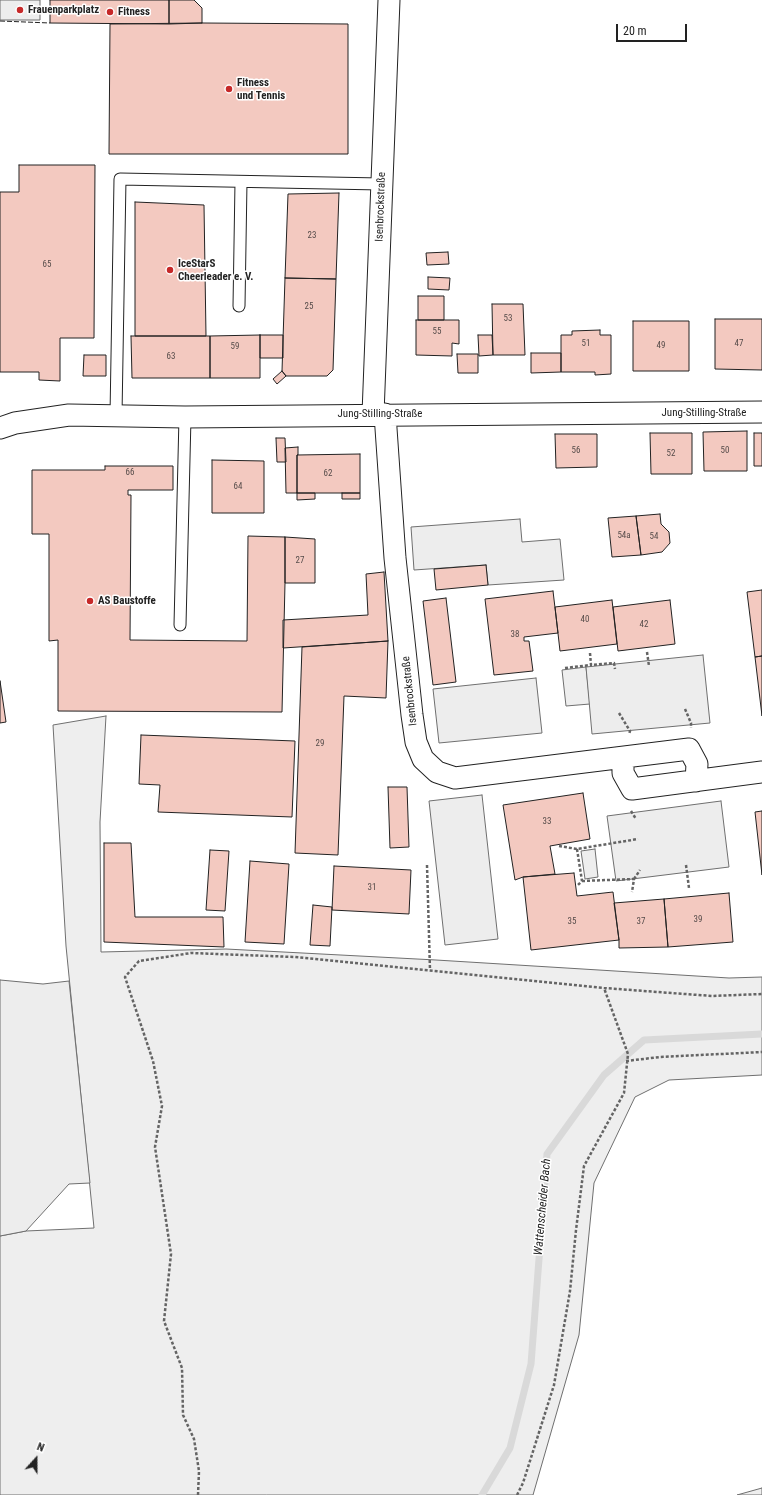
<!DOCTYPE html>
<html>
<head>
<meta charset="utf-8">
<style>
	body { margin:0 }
	#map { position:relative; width:762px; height:1495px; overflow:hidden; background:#fff; font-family:"Roboto Condensed",sans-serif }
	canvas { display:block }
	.north { position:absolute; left:16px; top:1439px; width:40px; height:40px; -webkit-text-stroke:3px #fff; paint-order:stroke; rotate:21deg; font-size:11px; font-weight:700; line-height:16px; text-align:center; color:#222 }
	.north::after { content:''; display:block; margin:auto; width:14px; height:18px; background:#222; clip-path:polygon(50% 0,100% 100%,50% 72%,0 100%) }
	.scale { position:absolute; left:616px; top:24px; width:71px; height:18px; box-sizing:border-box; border:2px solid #222; border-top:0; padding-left:5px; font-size:12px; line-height:14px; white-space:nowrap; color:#222; -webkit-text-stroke:3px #fff; paint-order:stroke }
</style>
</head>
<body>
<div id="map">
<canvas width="762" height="1495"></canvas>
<div class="north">N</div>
<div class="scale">20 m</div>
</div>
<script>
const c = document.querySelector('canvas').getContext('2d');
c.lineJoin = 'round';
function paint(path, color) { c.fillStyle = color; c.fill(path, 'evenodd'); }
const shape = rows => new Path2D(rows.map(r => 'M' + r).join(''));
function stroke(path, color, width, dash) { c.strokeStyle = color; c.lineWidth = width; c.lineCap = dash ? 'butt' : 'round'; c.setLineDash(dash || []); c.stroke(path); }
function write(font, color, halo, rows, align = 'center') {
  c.font = font + ' "Roboto Condensed",sans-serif'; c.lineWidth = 3; c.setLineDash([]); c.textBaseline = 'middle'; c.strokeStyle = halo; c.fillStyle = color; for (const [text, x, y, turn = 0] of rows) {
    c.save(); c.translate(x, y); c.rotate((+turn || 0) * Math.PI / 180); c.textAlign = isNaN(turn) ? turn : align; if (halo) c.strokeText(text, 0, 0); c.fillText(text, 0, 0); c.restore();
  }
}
const green = shape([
	[586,667,590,704,566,706,562,670,586,667],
	[106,716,100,822,101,952,226,949,436,960,729,978,762,977,762,1075,669,1080,635,1097,594,1183,579,1335,533,1495,0,1495,0,1236,26,1231,94,1228,66,946,53,725,106,716],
	[595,849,598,877,585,879,581,851,595,849],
	[762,1488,762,1495,737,1495,762,1488]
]);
const parking = shape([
	[0,0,40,0,40,20,0,20,0,0],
	[520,519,522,542,560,539,564,580,488,585,486,565,414,570,411,527,520,519],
	[703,655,710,723,592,734,586,667,703,655],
	[536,678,542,733,439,743,433,689,536,678],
	[482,795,498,939,445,945,429,801,482,795],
	[721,801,729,867,616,881,607,816,721,801],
	[0,980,43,984,69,981,90,1183,69,1184,26,1231,0,1236,0,980]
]);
const stream = shape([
	[482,1495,510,1448,531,1364,547,1154,604,1075,644,1040,762,1034]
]);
const building = shape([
	[50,0,169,0,169,24,50,23,50,0],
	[169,0,194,0,202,8,202,23,169,24,169,0],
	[202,23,348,24,348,154,109,154,110,24,202,23],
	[19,165,95,165,94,338,60,338,60,381,39,380,39,372,0,372,0,192,19,192,19,165],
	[339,193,336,279,285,278,288,194,339,193],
	[135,202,204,205,206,336,135,336,135,202],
	[448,252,449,264,427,265,426,253,448,252],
	[428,277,450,278,449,290,428,289,428,277],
	[285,278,336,279,333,370,327,376,286,376,282,371,285,278],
	[418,296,444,296,444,320,418,320,418,296],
	[492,304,523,304,525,355,493,355,492,304],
	[715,319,762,319,762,370,715,369,715,319],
	[416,320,459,320,459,344,452,343,452,356,416,355,416,320],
	[633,321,689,321,689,371,633,371,633,321],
	[600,330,600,335,611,335,611,374,595,375,595,372,561,372,561,335,572,335,572,331,600,330],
	[260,335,260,378,210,378,210,336,260,335],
	[260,335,283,335,283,358,260,358,260,335],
	[478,335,492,335,493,355,479,356,478,335],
	[131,336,210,336,210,378,132,378,131,336],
	[531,353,561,353,561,372,531,373,531,353],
	[457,354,478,354,478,373,458,373,457,354],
	[84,355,106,355,106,376,83,376,84,355],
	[282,371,286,376,277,384,273,379,282,371],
	[747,431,747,471,704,471,703,432,747,431],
	[650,433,692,433,692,474,651,474,650,433],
	[754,433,762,433,762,466,754,466,754,433],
	[555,434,597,434,597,467,556,468,555,434],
	[276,438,285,438,286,462,277,462,276,438],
	[298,447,298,455,297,455,297,493,286,493,285,448,298,447],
	[360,454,360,493,297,493,297,455,360,454],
	[212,460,264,461,264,513,212,513,212,460],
	[105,466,173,466,173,490,128,490,128,495,131,495,130,640,247,641,248,536,285,537,285,583,282,712,58,711,58,640,49,641,49,534,32,534,32,470,105,470,105,466],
	[297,493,315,493,315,499,297,500,297,493],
	[342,493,360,493,360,499,342,499,342,493],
	[660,514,661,524,669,532,670,543,662,552,641,555,636,516,660,514],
	[636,516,641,555,612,557,608,518,636,516],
	[285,537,315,539,315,583,285,583,285,537],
	[486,565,488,585,436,590,434,569,486,565],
	[384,572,388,641,283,648,283,620,368,615,366,574,384,572],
	[762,590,762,656,755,657,747,592,762,590],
	[553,591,558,633,524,637,524,641,529,641,533,671,494,675,485,599,553,591],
	[446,598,456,682,433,685,423,601,446,598],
	[612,600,617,644,560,651,555,607,612,600],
	[670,600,675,644,618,651,613,607,670,600],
	[388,641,386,698,344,696,338,855,295,853,302,647,388,641],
	[762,656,762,716,755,657,762,656],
	[0,681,6,722,0,723,0,681],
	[141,735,295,741,292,817,158,812,160,785,139,784,141,735],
	[388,787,407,787,409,847,390,848,388,787],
	[583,793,590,839,550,846,555,874,523,877,515,880,503,805,583,793],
	[762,811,762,875,755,812,762,811],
	[104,843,131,843,135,917,223,917,224,947,104,942,104,843],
	[210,850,229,851,225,911,206,910,210,850],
	[250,861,289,864,284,944,245,942,250,861],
	[334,866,411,870,409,914,332,910,334,866],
	[574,873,577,896,613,892,619,940,531,950,523,877,574,873],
	[729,893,733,942,668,947,664,899,729,893],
	[664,899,668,947,619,948,619,940,614,903,664,899],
	[313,905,332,907,330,946,310,945,313,905]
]);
const path = shape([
	[647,652,649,666],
	[590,653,591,665,614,663,615,669],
	[565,668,591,665],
	[685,709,691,723,691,728],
	[619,713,630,731,629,734],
	[631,811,636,819],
	[559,846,577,849,638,839],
	[577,849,582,881,578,885],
	[427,865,430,970],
	[686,865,689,888],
	[634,879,640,870],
	[582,881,634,879,632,892],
	[626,1061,660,1057,762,1052],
	[198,1495,199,1471,194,1439,183,1415,182,1368,164,1321,171,1254,155,1147,162,1106,153,1061,125,977,139,961,191,953,295,957,604,988,712,996,762,994],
	[517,1495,523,1483,554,1385,570,1291,576,1230,584,1166,624,1093,628,1054,604,988]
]);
const service = shape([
	[239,306,241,182],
	[116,415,120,179,381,184],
	[180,625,185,417]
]);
const minor = shape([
	[373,414,389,0],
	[385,414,395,558,412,715,416,742,423,759,437,772,455,778,689,749,697,764,696,781],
	[0,428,15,423,69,415,185,417,762,412],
	[623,758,623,773,632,789,762,772]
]);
const fence = shape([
	[0,21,50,23]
]);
const markers = [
	[20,10,4,"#c62828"],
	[110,12,4,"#c62828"],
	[229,89,4,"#c62828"],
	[170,270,4,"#c62828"],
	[90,601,4,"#c62828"]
];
const numberNames = [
	["23",312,236],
	["65",47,265],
	["25",309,307],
	["53",508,319],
	["55",437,332],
	["51",586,344],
	["47",739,344],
	["49",661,346],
	["59",235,347],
	["63",171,357],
	["56",576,451],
	["50",725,451],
	["52",671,454],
	["66",130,473],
	["62",328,474],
	["64",238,487],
	["54a",624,536],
	["54",654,537],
	["27",300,561],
	["40",585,620],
	["42",644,625],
	["38",515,635],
	["29",320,744],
	["33",547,822],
	["31",372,888],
	["39",698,920],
	["35",572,922],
	["37",641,922]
];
const poiNames = [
	["Frauenparkplatz",28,10],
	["Fitness",118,12],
	["Fitness",237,83],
	["und Tennis",237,96],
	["IceStarS",178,264],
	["Cheerleader e. V.",178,277],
	["AS Baustoffe",98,601]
];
const streetNames = [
	["Isenbrockstraße",381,207,-88],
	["Jung-Stilling-Straße",704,413],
	["Jung-Stilling-Straße",380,414],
	["Isenbrockstraße",410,691,-96]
];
const waterNames = [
	["Wattenscheider Bach",543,1207,-85]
];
paint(green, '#eee');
stroke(green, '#6f6f6f', 1);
paint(parking, '#ededed');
stroke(parking, '#6f6f6f', 1);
stroke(stream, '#d9d9d9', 7);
paint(building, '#f3c9c0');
stroke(building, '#222', 1);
stroke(service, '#222', 13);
stroke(minor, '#222', 23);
stroke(path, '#646464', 2.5, [3, 2]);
stroke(service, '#fff', 11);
stroke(minor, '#fff', 21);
stroke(fence, '#222', 1, [5, 2]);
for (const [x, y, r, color] of markers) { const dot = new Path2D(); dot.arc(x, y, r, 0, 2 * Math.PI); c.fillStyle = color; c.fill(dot); stroke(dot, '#fff', 1.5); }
write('9px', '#564c4a', null, numberNames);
write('bold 11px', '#222', '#fff', poiNames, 'left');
write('11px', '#222', '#fff', streetNames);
write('italic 12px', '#222', '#fff', waterNames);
</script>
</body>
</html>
